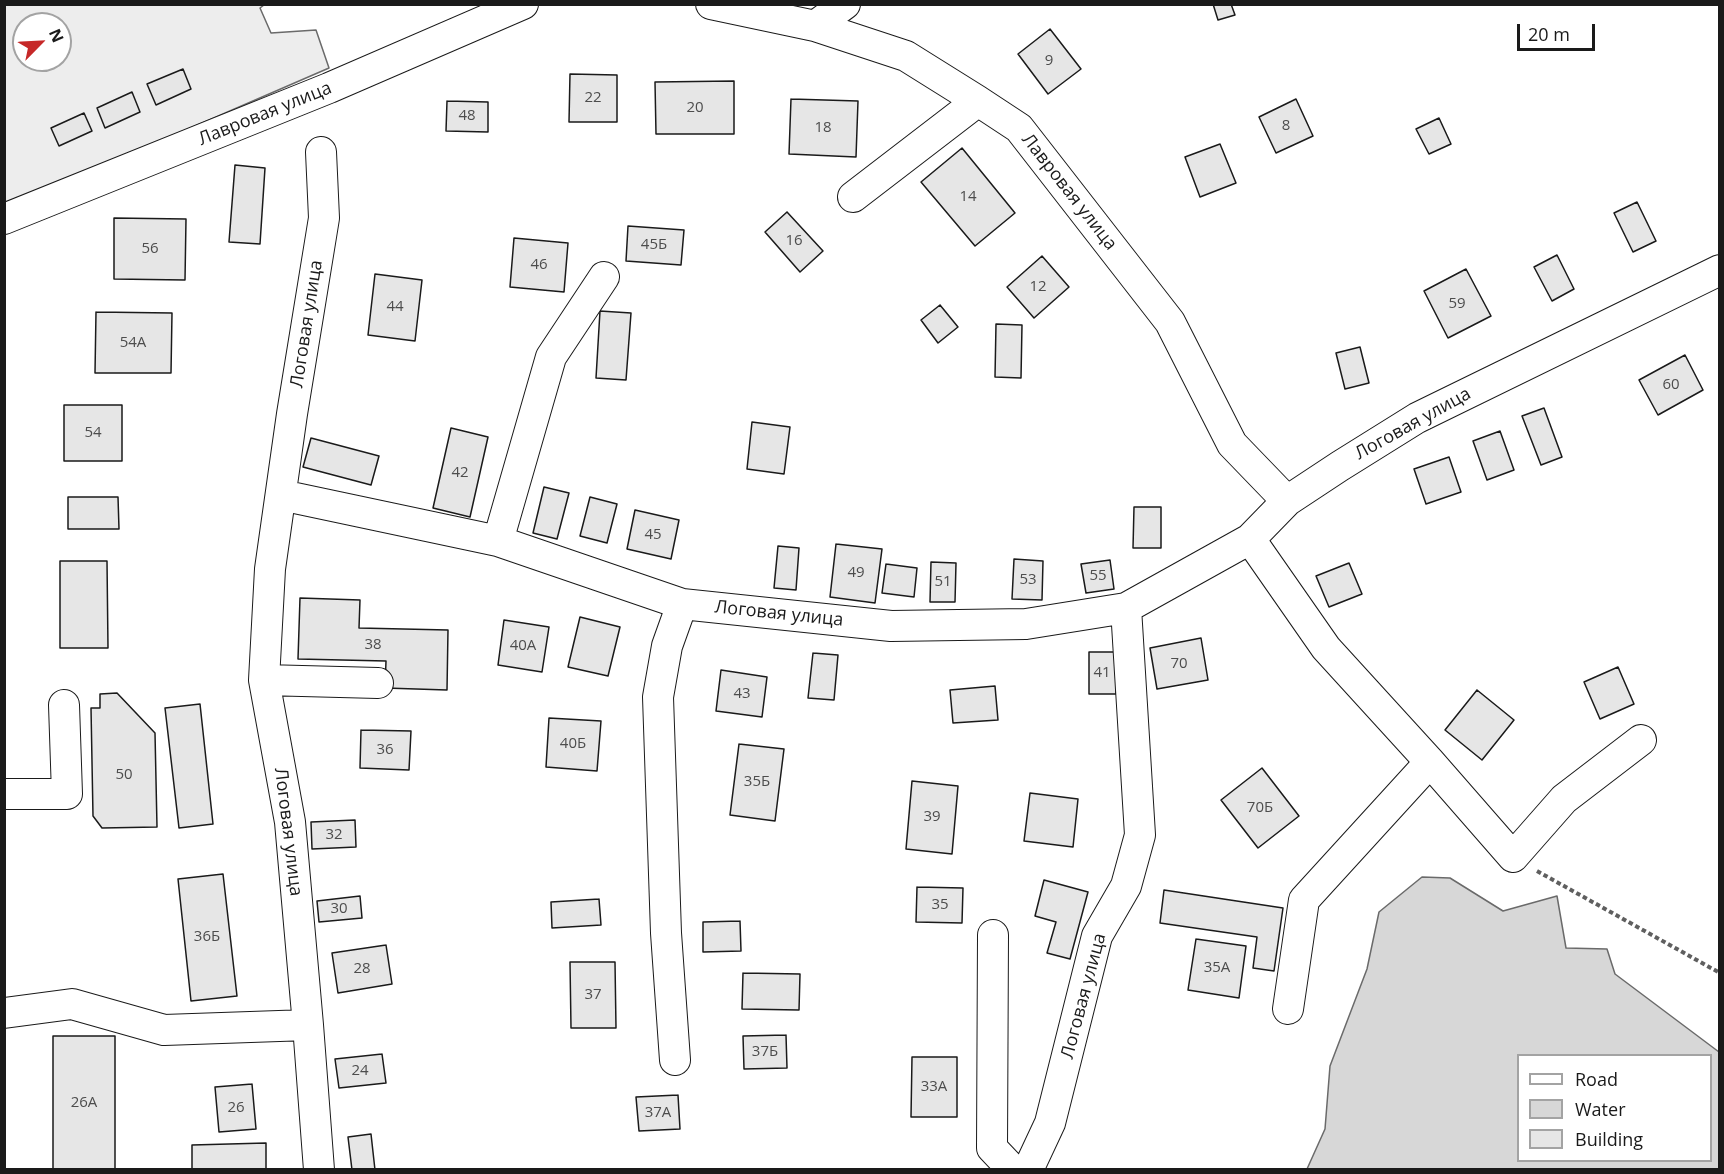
<!DOCTYPE html>
<html>
<head>
<meta charset="utf-8">
<style>
	body { margin:0 }
	#map { position:relative; width:1724px; height:1174px; overflow:hidden; background:#fff; font-family:"Open Sans",sans-serif }
	canvas { display:block }
	.frame { position:absolute; inset:0; border:6px solid #1a1a1a; pointer-events:none }
	.legend { position:absolute; left:1517px; top:1054px; width:195px; height:108px; box-sizing:border-box; background:#fff; border:2px solid #a3a3a3; margin:0; padding:8px 10px; list-style:none; font-size:18px; color:#1a1a1a }
	.legend li { display:flex; align-items:center; gap:12px; height:30px }
	.legend b { width:30px; border:2px solid #a3a3a3 }
	.north { position:absolute; left:12px; top:12px; width:60px; height:60px; box-sizing:border-box; background:#fff; border:2px solid #a3a3a3; border-radius:50%; rotate:66deg; font-size:16px; font-weight:700; line-height:24px; text-align:center; color:#1a1a1a }
	.north::after { content:''; display:block; margin:auto; width:21px; height:27px; background:#c62828; clip-path:polygon(50% 0,100% 100%,50% 72%,0 100%) }
	.scale { position:absolute; left:1517px; top:24px; width:78px; height:27px; box-sizing:border-box; border:3px solid #1a1a1a; border-top:0; padding-left:8px; font-size:18px; line-height:21px; white-space:nowrap; color:#1a1a1a; -webkit-text-stroke:4px #fff; paint-order:stroke }
</style>
</head>
<body>
<div id="map">
<canvas width="1724" height="1174"></canvas>
<div class="frame"></div>
<ul class="legend">
<li><b style="height:8px;background:#fff"></b>Road</li>
<li><b style="height:16px;background:#d7d7d7"></b>Water</li>
<li><b style="height:16px;background:#e6e6e6"></b>Building</li>
</ul>
<div class="north">N</div>
<div class="scale">20 m</div>
</div>
<script>
const c = document.querySelector('canvas').getContext('2d');
c.lineJoin = 'round';
function paint(path, color) { c.fillStyle = color; c.fill(path, 'evenodd'); }
const shape = rows => new Path2D(rows.map(r => 'M' + r).join(''));
function stroke(path, color, width, dash) { c.strokeStyle = color; c.lineWidth = width; c.lineCap = dash ? 'butt' : 'round'; c.setLineDash(dash || []); c.stroke(path); }
function write(font, color, halo, rows, align = 'center') {
  c.font = font + ' "Open Sans",sans-serif'; c.lineWidth = 4.5; c.setLineDash([]); c.textBaseline = 'middle'; c.strokeStyle = halo; c.fillStyle = color; for (const [text, x, y, turn = 0] of rows) {
    c.save(); c.translate(x, y); c.rotate((+turn || 0) * Math.PI / 180); c.textAlign = isNaN(turn) ? turn : align; if (halo) c.strokeText(text, 0, 0); c.fillText(text, 0, 0); c.restore();
  }
}
const built = shape([
	[202,4,264,5,260,8,271,33,316,30,329,68,13,205,5,203,5,5,202,4],
	[24,24,60,24,60,60,24,60,24,24]
]);
const water = shape([
	[1422,877,1450,878,1503,911,1557,896,1566,948,1607,949,1615,974,1719,1052,1719,1169,1307,1169,1325,1129,1330,1066,1367,969,1379,912,1422,877],
	[1518,1056,1710,1056,1710,1160,1518,1160,1518,1056]
]);
const building = shape([
	[1213,4,1231,4,1235,15,1218,20,1213,4],
	[1050,29,1081,69,1048,94,1018,54,1050,29],
	[183,69,191,89,156,105,147,84,183,69],
	[570,74,617,75,617,122,569,122,570,74],
	[734,81,734,134,656,134,655,82,734,81],
	[132,92,140,112,105,128,97,108,132,92],
	[791,99,858,101,856,157,789,154,791,99],
	[1296,99,1313,136,1276,153,1259,117,1296,99],
	[447,101,488,102,488,132,446,131,447,101],
	[84,113,92,131,59,146,51,128,84,113],
	[1439,118,1451,144,1429,154,1416,129,1439,118],
	[1220,144,1236,183,1200,197,1185,157,1220,144],
	[962,148,1015,213,975,246,921,182,962,148],
	[235,165,265,168,260,244,229,242,235,165],
	[1637,202,1656,241,1633,252,1614,213,1637,202],
	[787,212,823,251,800,272,765,232,787,212],
	[114,218,186,219,185,280,114,279,114,218],
	[628,226,684,230,681,265,626,261,628,226],
	[514,238,568,243,564,292,510,287,514,238],
	[1557,255,1574,289,1552,301,1534,267,1557,255],
	[1042,256,1069,287,1034,318,1007,287,1042,256],
	[1466,269,1491,316,1448,338,1424,291,1466,269],
	[375,274,422,280,415,341,368,335,375,274],
	[940,305,958,327,938,343,921,320,940,305],
	[600,311,631,313,626,380,596,378,600,311],
	[96,312,172,313,171,373,95,373,96,312],
	[996,324,1022,325,1021,378,995,377,996,324],
	[1360,347,1369,383,1345,389,1336,353,1360,347],
	[1685,355,1703,390,1658,415,1639,380,1685,355],
	[64,405,122,405,122,461,64,461,64,405],
	[1544,408,1562,457,1541,465,1522,416,1544,408],
	[752,422,790,427,784,474,747,469,752,422],
	[451,428,488,437,470,517,433,508,451,428],
	[1500,431,1514,470,1487,480,1473,441,1500,431],
	[311,438,379,456,371,485,303,467,311,438],
	[1449,457,1461,492,1426,504,1414,469,1449,457],
	[544,487,569,493,557,539,533,533,544,487],
	[68,497,118,497,119,529,68,529,68,497],
	[590,497,617,504,607,543,580,536,590,497],
	[1134,507,1161,507,1161,548,1133,548,1134,507],
	[635,510,679,520,671,559,627,549,635,510],
	[836,544,882,549,875,603,830,597,836,544],
	[778,546,799,548,796,590,774,588,778,546],
	[1014,559,1043,561,1042,600,1012,599,1014,559],
	[1110,560,1114,589,1086,593,1081,564,1110,560],
	[60,561,107,561,108,648,60,648,60,561],
	[931,562,956,563,955,602,930,602,931,562],
	[1349,563,1362,594,1329,607,1316,576,1349,563],
	[886,564,917,568,914,597,882,593,886,564],
	[300,598,360,600,359,628,448,630,447,690,385,688,386,661,298,659,300,598],
	[580,617,620,627,608,676,568,667,580,617],
	[504,620,549,627,542,672,498,665,504,620],
	[1201,638,1208,680,1157,689,1150,648,1201,638],
	[1089,652,1116,652,1116,694,1089,694,1089,652],
	[813,653,838,655,834,700,808,698,813,653],
	[1618,667,1634,704,1600,719,1584,682,1618,667],
	[721,670,767,677,762,717,716,711,721,670],
	[995,686,998,720,953,723,950,690,995,686],
	[1477,690,1514,720,1482,760,1445,730,1477,690],
	[117,693,155,733,157,827,102,828,93,816,91,708,100,708,100,694,117,693],
	[200,704,213,824,179,828,165,708,200,704],
	[549,718,601,721,597,771,546,767,549,718],
	[361,730,411,731,409,770,360,768,361,730],
	[739,744,784,749,775,821,730,815,739,744],
	[1262,768,1299,816,1258,848,1221,800,1262,768],
	[912,781,958,786,952,854,906,849,912,781],
	[1030,793,1078,799,1073,847,1024,841,1030,793],
	[355,820,356,847,312,849,311,822,355,820],
	[223,874,237,996,191,1001,178,879,223,874],
	[1044,880,1088,892,1070,959,1047,953,1056,922,1035,916,1044,880],
	[917,887,963,888,962,923,916,922,917,887],
	[1164,890,1283,908,1274,971,1253,968,1257,937,1160,923,1164,890],
	[360,896,362,918,319,922,317,901,360,896],
	[599,899,601,925,552,928,551,902,599,899],
	[740,921,741,951,703,952,703,922,740,921],
	[1196,939,1246,946,1239,998,1188,990,1196,939],
	[386,945,392,984,338,993,332,953,386,945],
	[570,962,615,962,616,1028,571,1028,570,962],
	[743,973,800,974,799,1010,742,1009,743,973],
	[786,1035,787,1068,744,1069,743,1036,786,1035],
	[53,1036,115,1036,115,1170,53,1170,53,1036],
	[382,1054,386,1083,339,1088,335,1059,382,1054],
	[912,1057,957,1057,957,1117,911,1117,912,1057],
	[252,1084,256,1129,219,1132,215,1087,252,1084],
	[678,1095,680,1129,639,1131,636,1097,678,1095],
	[371,1134,375,1170,352,1170,348,1137,371,1134],
	[266,1143,266,1170,192,1170,192,1145,266,1143]
]);
const path = shape([
	[1537,871,1720,973]
]);
const minor = shape([
	[711,4,815,26,906,56,978,101,1019,128,1170,322,1232,444,1287,501],
	[815,26,845,4],
	[853,197,978,101],
	[4,219,329,88,523,4],
	[281,495,498,541,682,604,891,626,1026,624,1126,608,1250,539,1287,501,1340,466,1417,418,1720,270],
	[1250,539,1326,648,1430,762,1513,857,1564,799,1641,740],
	[498,541,551,357,604,277],
	[264,680,378,683],
	[4,794,67,794,64,705],
	[993,935,992,1148,1011,1168,1014,1170],
	[1288,1009,1304,900,1430,762],
	[4,1013,72,1004,164,1030,308,1025],
	[675,1060,666,933,658,697,667,646,682,604],
	[319,1170,308,1025,290,822,264,680,270,569,292,414,324,218,321,152],
	[1028,1170,1050,1123,1097,936,1126,886,1140,835,1126,608]
]);
const numberNames = [
	["9",1049,61],
	["22",593,98],
	["20",695,108],
	["48",467,116],
	["8",1286,126],
	["18",823,128],
	["14",968,197],
	["16",794,241],
	["45Б",654,245],
	["56",150,249],
	["46",539,265],
	["12",1038,287],
	["59",1457,304],
	["44",395,307],
	["54А",133,343],
	["60",1671,385],
	["54",93,433],
	["42",460,473],
	["45",653,535],
	["49",856,573],
	["55",1098,576],
	["53",1028,580],
	["51",943,582],
	["38",373,645],
	["40А",523,646],
	["70",1179,664],
	["41",1102,673],
	["43",742,694],
	["40Б",573,744],
	["36",385,750],
	["50",124,775],
	["35Б",757,782],
	["70Б",1260,808],
	["39",932,817],
	["32",334,835],
	["35",940,905],
	["30",339,909],
	["36Б",207,937],
	["35А",1217,968],
	["28",362,969],
	["37",593,995],
	["37Б",765,1052],
	["24",360,1071],
	["33А",934,1087],
	["26А",84,1103],
	["26",236,1108],
	["37А",658,1113]
];
const streetNames = [
	["Лавровая улица",265,114,-22],
	["Лавровая улица",1069,192,52],
	["Логовая улица",307,324,-81],
	["Логовая улица",1413,424,-29],
	["Логовая улица",779,614,6],
	["Логовая улица",288,832,83],
	["Логовая улица",1084,996,-75]
];
paint(built, '#ededed');
stroke(built, '#6a6a6a', 1.5);
paint(water, '#d7d7d7');
stroke(water, '#6a6a6a', 1.5);
paint(building, '#e6e6e6');
stroke(building, '#1a1a1a', 1.5);
stroke(minor, '#1a1a1a', 32);
stroke(path, '#5f5f5f', 4, [4.5, 3]);
stroke(minor, '#fff', 30);
write('15px', '#4d4d4d', null, numberNames);
write('18px', '#1a1a1a', '#fff', streetNames);
</script>
</body>
</html>
